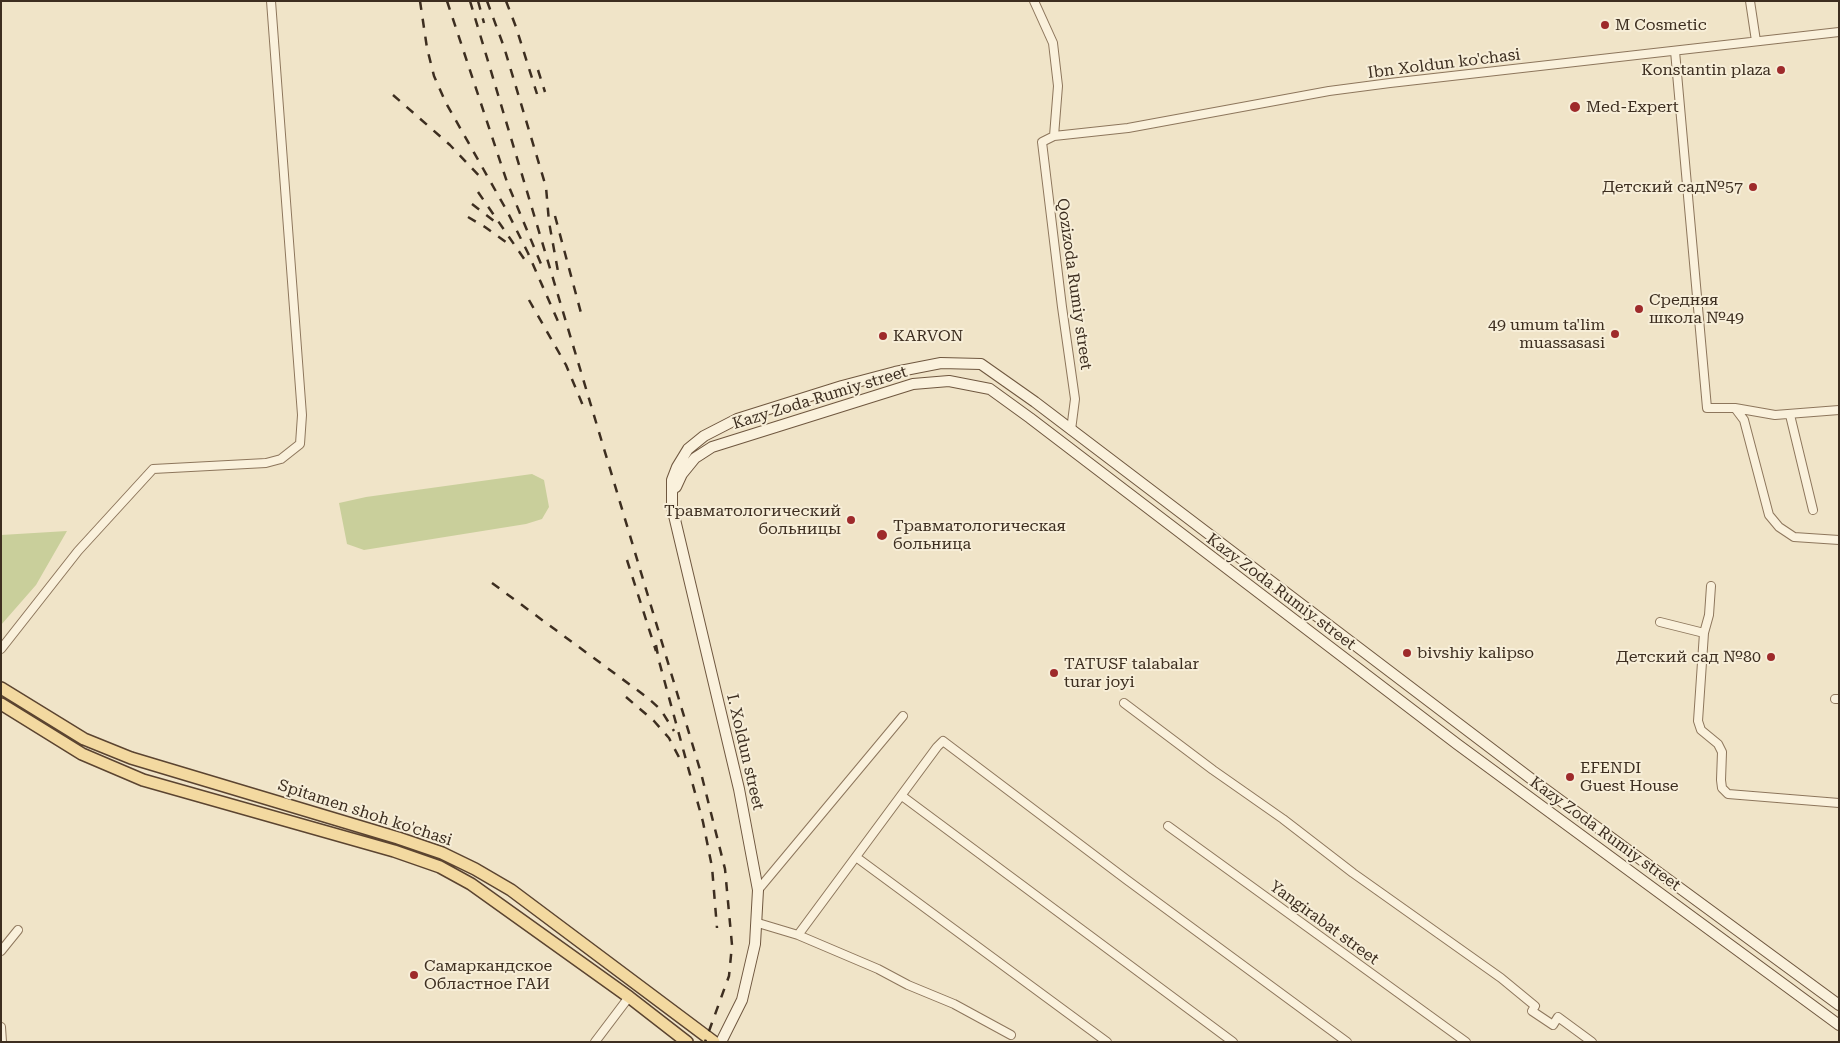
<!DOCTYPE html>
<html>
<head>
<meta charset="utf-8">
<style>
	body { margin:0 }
	#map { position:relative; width:1840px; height:1043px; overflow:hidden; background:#f0e4c8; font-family:"Roboto Serif",serif }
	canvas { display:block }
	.frame { position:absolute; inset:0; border:2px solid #3d2e20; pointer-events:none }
</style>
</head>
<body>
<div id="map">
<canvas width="1840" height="1043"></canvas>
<div class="frame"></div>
</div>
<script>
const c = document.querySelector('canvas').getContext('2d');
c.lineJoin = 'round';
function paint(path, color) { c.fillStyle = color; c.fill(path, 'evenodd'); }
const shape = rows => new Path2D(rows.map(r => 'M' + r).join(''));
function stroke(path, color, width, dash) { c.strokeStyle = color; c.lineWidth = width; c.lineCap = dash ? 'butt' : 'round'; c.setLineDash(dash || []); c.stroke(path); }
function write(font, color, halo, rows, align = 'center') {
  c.font = font + ' "Roboto Serif",serif'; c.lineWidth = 4; c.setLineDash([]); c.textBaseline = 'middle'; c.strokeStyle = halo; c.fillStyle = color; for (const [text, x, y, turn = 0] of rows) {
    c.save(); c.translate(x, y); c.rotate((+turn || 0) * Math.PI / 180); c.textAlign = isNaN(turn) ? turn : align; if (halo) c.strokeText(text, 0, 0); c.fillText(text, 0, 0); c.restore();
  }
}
const green = shape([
	[532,474,544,480,549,507,542,519,526,524,364,550,347,544,339,503,366,497],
	[67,531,36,585,1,625,1,535]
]);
const street = shape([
	[1034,1,1053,43,1058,86,1054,136],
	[1750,1,1756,41],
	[1675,51,1707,408,1735,408,1744,420,1769,515,1779,527,1794,537,1839,540],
	[1735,408,1775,415,1839,410],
	[1790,415,1813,510],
	[1071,430,1075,399,1062,307,1042,142,1054,136,1128,128,1329,91,1390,83,1839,32],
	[1660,622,1704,633,1698,721,1701,730,1718,744,1722,752,1721,780,1722,788,1728,794,1839,803],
	[1704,633,1709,615,1711,586],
	[1,649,78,551,153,469,266,463,281,459,300,444,302,415,271,1],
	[1835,699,1839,699],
	[1124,703,1213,770,1283,819,1353,873,1501,978,1535,1006,1532,1011,1553,1025,1558,1017,1592,1042],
	[902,796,1233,1042],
	[1168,826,1466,1042],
	[856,857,1107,1042],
	[758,890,903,716],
	[758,923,798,935,878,969,908,985,954,1004,1011,1035],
	[798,935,937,747,943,741,1127,880,1347,1042],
	[1,951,18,930],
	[1,1027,2,1042],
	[595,1042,629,997]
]);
const secondary = shape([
	[676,487,682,474,695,458,712,447,913,384,949,381,990,389,1030,418,1457,744,1839,1025],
	[721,1042,742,1000,755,944,758,890,739,789,672,507,672,480,677,467,688,449,704,436,737,419,842,386,895,372,941,363,981,364,1035,402,1534,781,1839,1005]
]);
const primary = shape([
	[1,688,84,739,131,758,398,838,442,853,475,869,511,890,714,1042],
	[1,704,82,754,143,780,394,851,440,867,471,884,629,997,687,1042]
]);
const rail = shape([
	[420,1,427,48,434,76,446,103,507,211,528,253,560,326],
	[447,1,507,182,541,264],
	[470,1,701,773,725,869,732,945,729,976,705,1042],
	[478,1,484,23],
	[487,1,504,47,546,187,549,222,559,277],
	[506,1,516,27,537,94],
	[538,70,545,92],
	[393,95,450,145,484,181],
	[478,192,527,263],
	[472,204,494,221],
	[555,216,581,313],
	[468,217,485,227,510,245],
	[529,300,566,365,584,408],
	[627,560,656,651],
	[492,583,648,698,661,710,674,731],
	[656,645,659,661,703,822,712,867,717,928],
	[626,697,654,721,669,738,683,765]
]);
const markers = [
	[1605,25,5,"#9e2a2b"],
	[1781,70,5,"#9e2a2b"],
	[1575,107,6,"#9e2a2b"],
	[1753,187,5,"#9e2a2b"],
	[1639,309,5,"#9e2a2b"],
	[1615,334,5,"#9e2a2b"],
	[883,336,5,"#9e2a2b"],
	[851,520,5,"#9e2a2b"],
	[882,535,6,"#9e2a2b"],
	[1407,653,5,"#9e2a2b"],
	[1771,657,5,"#9e2a2b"],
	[1054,673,5,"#9e2a2b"],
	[1570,777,5,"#9e2a2b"],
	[414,975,5,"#9e2a2b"]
];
const poiNames = [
	["M Cosmetic",1615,25],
	["Konstantin plaza",1771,70,"right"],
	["Med-Expert",1586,107],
	["Детский сад№57",1743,187,"right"],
	["Средняя",1649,300],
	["школа №49",1649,318],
	["49 umum ta'lim",1605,325,"right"],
	["muassasasi",1605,343,"right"],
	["KARVON",893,336],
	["Травматологический",841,511,"right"],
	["больницы",841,529,"right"],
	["Травматологическая",893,526],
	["больница",893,544],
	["bivshiy kalipso",1417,653],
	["Детский сад №80",1761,657,"right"],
	["TATUSF talabalar",1064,664],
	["turar joyi",1064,682],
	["EFENDI",1580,768],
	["Guest House",1580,786],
	["Самаркандское",424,966],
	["Областное ГАИ",424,984]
];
const streetNames = [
	["Ibn Xoldun ko'chasi",1444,64,-7],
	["Qozizoda Rumiy street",1074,284,82],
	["Kazy Zoda Rumiy street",820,398,-17],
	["Kazy Zoda Rumiy street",1281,592,37],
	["I. Xoldun street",745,752,77],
	["Spitamen shoh ko'chasi",365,813,18],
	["Kazy Zoda Rumiy street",1605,834,36],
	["Yangirabat street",1324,923,36]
];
paint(green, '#c9cf9b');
stroke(street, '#8d765c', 10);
stroke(secondary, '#6f573f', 12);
stroke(primary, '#5b4430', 14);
stroke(street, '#faf1dc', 8);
stroke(secondary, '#faf1dc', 10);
stroke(primary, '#f3d9a0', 11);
stroke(rail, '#3d2e20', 2.5, [9, 9]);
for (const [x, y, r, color] of markers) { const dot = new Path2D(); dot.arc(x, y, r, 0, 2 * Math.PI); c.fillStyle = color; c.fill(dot); stroke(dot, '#f7eed8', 2); }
write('16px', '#3d2e20', '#f7eed8', poiNames, 'left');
write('16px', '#3d2e20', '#f7eed8', streetNames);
</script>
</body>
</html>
